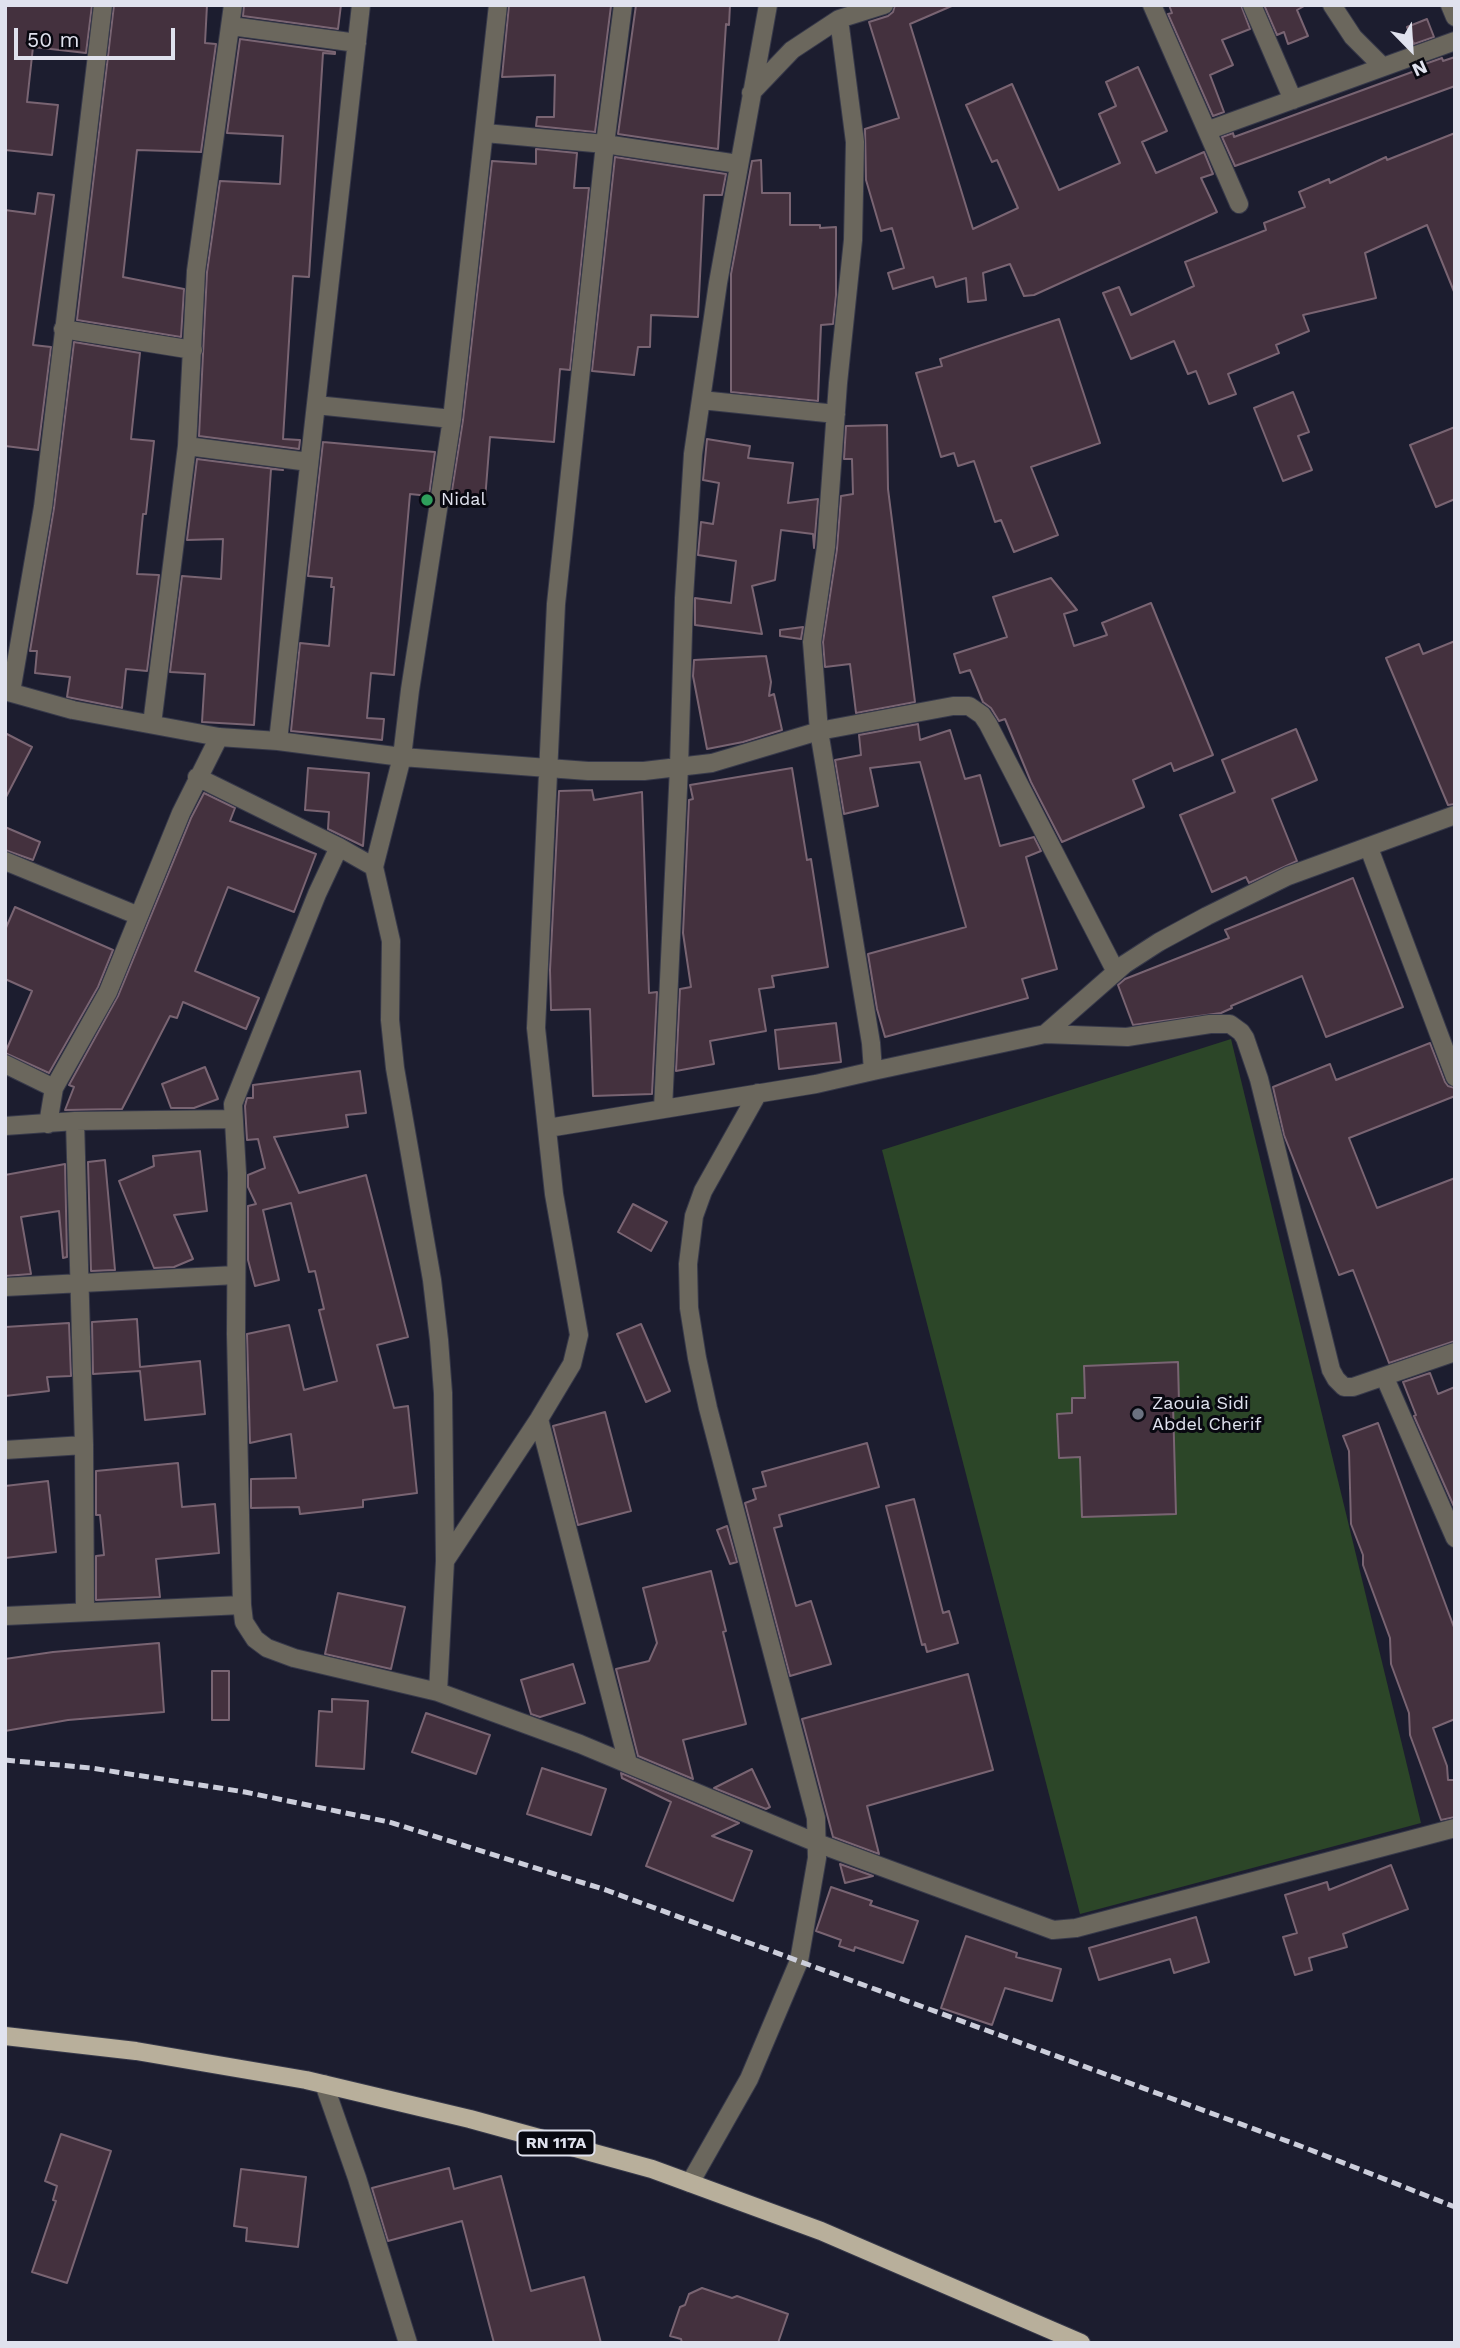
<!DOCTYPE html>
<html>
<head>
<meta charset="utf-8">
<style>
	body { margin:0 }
	#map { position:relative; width:1460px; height:2348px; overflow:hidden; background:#1c1d2f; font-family:"Work Sans",sans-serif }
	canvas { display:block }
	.frame { position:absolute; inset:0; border:7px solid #e0e2ee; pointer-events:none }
	.north { position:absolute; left:1376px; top:14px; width:70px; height:70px; -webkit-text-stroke:5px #080810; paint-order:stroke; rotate:156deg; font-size:19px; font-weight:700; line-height:28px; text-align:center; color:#e0e2ee }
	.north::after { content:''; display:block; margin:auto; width:24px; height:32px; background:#e0e2ee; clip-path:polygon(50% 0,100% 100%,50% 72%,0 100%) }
	.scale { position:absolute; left:14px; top:28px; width:161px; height:32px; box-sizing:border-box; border:4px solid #e0e2ee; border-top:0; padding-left:9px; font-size:21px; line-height:24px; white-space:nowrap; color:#e0e2ee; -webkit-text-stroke:5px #080810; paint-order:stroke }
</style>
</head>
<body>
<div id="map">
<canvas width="1460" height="2348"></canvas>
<div class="frame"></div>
<div class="north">N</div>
<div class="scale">50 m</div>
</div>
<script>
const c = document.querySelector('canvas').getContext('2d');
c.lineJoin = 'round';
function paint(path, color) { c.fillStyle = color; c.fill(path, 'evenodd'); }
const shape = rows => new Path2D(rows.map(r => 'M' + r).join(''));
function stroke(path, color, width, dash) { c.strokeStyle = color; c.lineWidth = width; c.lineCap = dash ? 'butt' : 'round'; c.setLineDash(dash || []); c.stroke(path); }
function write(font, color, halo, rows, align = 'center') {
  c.font = font + ' "Work Sans",sans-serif'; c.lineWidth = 6; c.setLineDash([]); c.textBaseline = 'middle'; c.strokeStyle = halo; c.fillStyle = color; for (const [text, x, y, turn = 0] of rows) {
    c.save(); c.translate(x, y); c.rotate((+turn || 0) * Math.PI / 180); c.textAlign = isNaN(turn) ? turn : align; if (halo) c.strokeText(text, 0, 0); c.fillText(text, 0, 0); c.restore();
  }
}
const green = shape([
	[1231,1039,1421,1823,1080,1914,882,1150]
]);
const building = shape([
	[5,5,92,5,86,53,33,47,27,102,58,105,52,155,5,150,5,5],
	[114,5,207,5,205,43,216,44,201,152,137,150,123,277,184,289,181,337,77,320,114,5],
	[244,5,341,5,338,29,243,16,244,5],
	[509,5,611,6,595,132,536,126,537,117,554,117,555,75,502,77,509,5],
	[636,5,730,5,729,25,726,24,718,149,618,134,636,5],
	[895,5,954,5,910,24,973,229,1018,208,997,160,992,162,966,105,1012,84,1059,190,1120,163,1099,114,1116,106,1106,82,1138,67,1167,131,1142,142,1156,173,1204,152,1213,174,1201,178,1217,212,1034,295,1024,296,1010,264,983,273,986,300,968,302,966,278,936,287,933,277,893,289,888,273,904,268,892,228,881,231,866,180,865,129,899,118,869,22,888,16,893,12,895,5],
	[1169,5,1241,5,1250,29,1222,40,1233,65,1210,75,1224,112,1213,116,1168,14,1172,13,1169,5],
	[1264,5,1306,5,1297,10,1308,36,1288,44,1284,32,1277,35,1264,5],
	[1427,19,1434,37,1414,44,1407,27,1427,19],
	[240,39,335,52,335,54,323,53,309,277,293,276,283,439,300,440,299,449,199,436,207,272,220,181,280,184,283,136,227,133,240,39],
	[1455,57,1455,86,1235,166,1222,137,1233,133,1234,137,1423,68,1422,65,1442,58,1443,61,1455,57],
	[1455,133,1455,294,1427,225,1365,253,1376,298,1303,315,1309,331,1276,345,1279,353,1228,374,1236,394,1209,404,1196,371,1188,374,1174,341,1131,359,1103,293,1119,287,1131,315,1194,286,1185,262,1266,230,1264,223,1305,207,1299,192,1329,179,1330,183,1386,157,1387,160,1455,133],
	[536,149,577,153,574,188,589,188,570,370,560,369,554,442,490,437,485,500,451,497,463,420,492,161,536,164,536,149],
	[615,157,726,174,722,195,704,195,698,317,651,315,650,347,638,347,634,375,592,371,615,157],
	[761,160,762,193,790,193,790,225,820,225,820,228,836,227,836,295,833,324,821,325,818,401,731,392,731,274,752,161,761,160],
	[38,193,54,195,33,345,51,347,38,450,5,446,5,210,35,214,38,193],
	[1059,319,1100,443,1031,467,1058,535,1014,552,1001,520,995,522,974,461,958,466,954,453,941,457,916,373,942,366,940,359,1059,319],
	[74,342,140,353,131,439,154,441,146,514,143,514,137,574,159,575,147,671,126,669,122,708,67,697,70,677,35,673,37,651,30,651,54,508,74,342],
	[1293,392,1309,432,1298,436,1312,470,1283,481,1254,408,1293,392],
	[887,425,888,489,915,702,856,713,850,664,825,667,823,642,837,549,841,496,853,494,852,459,844,459,846,426,887,425],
	[1455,427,1455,499,1436,507,1410,445,1455,427],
	[707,439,750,446,748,458,793,463,788,503,818,499,814,548,813,534,781,530,775,580,752,586,762,634,695,625,695,598,731,603,736,561,698,555,701,522,713,524,719,483,703,480,707,439],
	[323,442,435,452,429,496,410,494,394,675,371,673,367,718,384,719,382,740,291,731,300,643,329,646,334,587,331,587,332,578,308,576,323,442],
	[197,459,283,470,271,469,254,725,202,722,205,674,170,672,182,576,221,579,223,539,187,540,197,459],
	[1051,578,1077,610,1064,614,1074,646,1107,635,1102,623,1151,603,1213,755,1174,771,1171,763,1133,780,1144,807,1062,842,1031,782,1005,719,999,721,991,708,983,702,970,670,960,673,954,654,1007,637,993,597,1051,578],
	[803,627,801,639,780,636,780,630,803,627],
	[1455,641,1455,804,1448,805,1386,658,1419,644,1423,654,1455,641],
	[766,656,771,682,769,696,774,694,782,730,743,742,707,749,693,676,694,660,766,656],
	[918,724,920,740,950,730,965,779,980,775,1000,846,1034,837,1041,851,1026,857,1057,969,1022,979,1028,998,885,1037,877,1009,868,954,966,927,920,762,870,768,878,806,844,814,835,760,861,755,859,735,918,724],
	[1296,729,1317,780,1272,799,1297,861,1249,883,1246,877,1212,892,1180,815,1235,792,1222,760,1296,729],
	[5,733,32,747,5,799,5,733],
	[308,768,369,773,363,846,328,829,329,812,305,810,308,768],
	[792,768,807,860,811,859,828,967,772,976,774,987,759,989,766,1031,710,1041,714,1064,676,1071,680,989,691,987,683,933,689,800,693,799,690,785,792,768],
	[592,790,594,800,642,792,649,993,657,992,652,1094,593,1096,590,1009,551,1010,550,970,559,791,592,790],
	[204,793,235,808,230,821,316,854,294,912,228,887,195,971,259,998,246,1029,183,1002,177,1018,170,1016,122,1109,65,1110,74,1087,69,1085,118,996,191,818,204,793],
	[5,827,40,842,33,860,5,850,5,827],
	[1353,878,1403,1007,1326,1037,1302,976,1231,1006,1232,1008,1221,1013,1133,1025,1118,985,1125,979,1229,938,1225,930,1353,878],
	[15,907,113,950,98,987,49,1073,5,1053,32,991,5,979,5,930,15,907],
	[836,1023,841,1062,779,1069,775,1030,836,1023],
	[1430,1043,1445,1082,1448,1086,1455,1088,1455,1096,1349,1138,1377,1208,1455,1178,1455,1341,1389,1363,1353,1270,1339,1275,1284,1135,1273,1087,1330,1064,1336,1080,1430,1043],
	[205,1067,218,1099,194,1108,171,1108,162,1084,205,1067],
	[360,1071,366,1113,346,1115,348,1127,274,1137,299,1193,366,1175,408,1337,377,1345,394,1408,408,1406,417,1493,363,1500,363,1507,300,1514,299,1507,251,1508,251,1479,296,1478,291,1434,250,1443,247,1334,289,1325,304,1390,337,1381,319,1310,324,1309,315,1271,309,1272,291,1203,263,1210,279,1280,255,1286,248,1260,248,1206,256,1204,248,1187,248,1175,265,1168,258,1139,247,1140,245,1106,247,1098,253,1098,253,1085,360,1071],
	[200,1151,207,1211,174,1215,193,1259,174,1267,154,1268,119,1181,154,1166,153,1156,200,1151],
	[105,1160,115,1270,91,1271,88,1162,105,1160],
	[65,1164,67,1257,63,1258,59,1211,21,1217,31,1274,5,1276,5,1175,65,1164],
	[633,1204,667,1222,651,1251,618,1232,633,1204],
	[137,1319,140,1367,200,1361,205,1414,145,1420,140,1371,93,1374,92,1322,137,1319],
	[69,1323,71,1376,47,1377,49,1391,5,1396,5,1327,69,1323],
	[641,1324,670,1391,646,1402,617,1334,641,1324],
	[1178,1362,1179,1403,1173,1404,1176,1514,1082,1517,1080,1457,1059,1458,1057,1414,1072,1413,1072,1398,1085,1398,1084,1366,1178,1362],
	[1430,1373,1438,1394,1455,1387,1455,1509,1414,1416,1416,1415,1403,1382,1430,1373],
	[605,1412,631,1511,578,1525,553,1426,605,1412],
	[1378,1423,1455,1630,1455,1719,1433,1728,1447,1766,1448,1780,1455,1780,1455,1817,1441,1820,1410,1735,1409,1713,1391,1664,1390,1638,1363,1565,1363,1555,1351,1524,1349,1451,1343,1436,1378,1423],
	[867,1443,879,1487,779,1515,782,1526,774,1528,796,1606,811,1601,831,1664,790,1676,745,1503,756,1499,753,1489,766,1486,762,1472,867,1443],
	[178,1463,182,1507,215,1504,219,1553,156,1559,160,1597,96,1600,96,1556,104,1555,100,1515,96,1515,96,1471,178,1463],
	[48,1481,56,1552,5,1558,5,1486,48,1481],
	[914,1499,943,1613,949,1611,958,1643,927,1652,925,1644,922,1645,886,1506,914,1499],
	[727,1526,737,1562,730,1564,717,1530,727,1526],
	[711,1571,726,1631,723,1632,746,1724,683,1740,693,1779,638,1756,616,1669,649,1661,657,1643,643,1588,711,1571],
	[338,1593,405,1607,391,1669,325,1654,338,1593],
	[159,1643,164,1712,68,1720,5,1731,5,1659,53,1652,159,1643],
	[573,1664,585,1703,540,1717,531,1714,521,1680,573,1664],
	[212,1671,229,1671,229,1720,212,1720,212,1671],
	[968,1674,993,1770,867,1806,879,1854,833,1837,802,1719,968,1674],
	[332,1699,368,1701,364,1769,316,1766,319,1711,332,1712,332,1699],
	[426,1713,490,1735,476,1774,412,1752,426,1713],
	[542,1768,606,1789,591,1835,527,1814,542,1768],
	[752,1769,770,1807,766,1809,714,1788,752,1769],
	[621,1773,739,1823,712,1836,752,1851,733,1901,646,1866,671,1802,622,1778,621,1773],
	[840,1864,873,1876,845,1883,840,1864],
	[1391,1865,1408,1909,1343,1934,1347,1947,1309,1958,1312,1970,1295,1975,1283,1937,1297,1933,1285,1895,1327,1882,1329,1890,1391,1865],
	[831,1887,872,1901,870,1905,918,1921,903,1963,855,1947,854,1951,839,1946,841,1940,816,1931,831,1887],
	[1196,1917,1209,1962,1174,1973,1170,1959,1099,1980,1089,1948,1196,1917],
	[966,1936,1017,1953,1016,1957,1061,1969,1052,2001,1005,1988,992,2025,941,2008,966,1936],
	[61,2134,111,2151,67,2283,32,2272,56,2201,53,2200,57,2186,45,2181,61,2134],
	[449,2168,454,2189,501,2176,531,2291,584,2277,601,2343,494,2343,462,2221,388,2241,372,2188,449,2168],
	[241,2169,306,2177,298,2247,246,2241,247,2228,234,2226,241,2169],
	[702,2288,732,2298,737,2296,788,2314,778,2343,682,2343,681,2339,670,2336,680,2307,685,2305,689,2294,702,2288]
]);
const minor = shape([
	[1152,5,1239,204],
	[1252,5,1293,100],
	[1332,5,1353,37,1383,67],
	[1450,5,1455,17],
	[231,26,357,43],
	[751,93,792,50,839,19],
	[1209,130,1455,41],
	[485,133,605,144,738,164],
	[63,329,193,350],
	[701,400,836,414],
	[316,405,452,419],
	[187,446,309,462],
	[5,691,73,710,219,737,278,741,402,757,588,771,644,771,712,763,819,731,953,706,969,706,982,715,988,724,1116,972],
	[11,692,43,507,103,5],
	[152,724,187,446,196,271,233,5],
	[278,741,361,5],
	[197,777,339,847,374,867],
	[339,847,317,894,233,1104,237,1173,236,1334,242,1605,244,1622,255,1639,267,1648,294,1658,438,1692,580,1744,817,1843,1053,1930,1076,1928,1455,1828],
	[1369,848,1455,1077],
	[5,861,139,916],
	[1045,1034,1125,964,1159,942,1207,916,1288,876,1455,815],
	[5,1064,54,1088],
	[873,1071,1045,1034,1127,1037,1210,1024,1230,1024,1241,1032,1245,1038,1259,1079,1331,1370,1336,1379,1344,1387,1353,1387,1455,1352],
	[663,1109,679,767,684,598,693,454,718,283,768,5],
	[75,1121,84,1445,85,1612],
	[48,1124,54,1088,108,992,181,813,219,737],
	[5,1126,75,1121,233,1119],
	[548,1128,816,1084,873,1071,871,1043,819,731,812,642,826,547,838,383,853,240,855,142,839,19,884,5],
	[5,1287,236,1275],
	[1385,1378,1455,1538],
	[539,1419,628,1763],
	[5,1450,84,1445],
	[445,1561,443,1393,439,1340,432,1280,395,1068,390,1020,391,941,374,867,402,757,410,690,452,419,498,5],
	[5,1616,242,1605],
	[438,1692,445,1561,539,1419,572,1364,579,1335,554,1194,536,1028,556,604,605,144,623,5],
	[324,2084,357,2178,408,2343],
	[690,2183,749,2079,799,1961,817,1858,816,1818,708,1408,697,1358,689,1308,688,1264,694,1216,703,1191,758,1093]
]);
const major = shape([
	[5,2036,136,2051,306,2080,470,2119,652,2169,821,2231,1081,2343]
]);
const rail = shape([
	[5,1760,91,1768,245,1792,389,1822,606,1890,1303,2147,1455,2207]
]);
const markers = [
	[427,500,7,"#2e9e5b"],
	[1138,1414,7,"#6b7280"]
];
const shields = [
	[556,2143,77]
];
const shieldNames = [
	["RN 117A",556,2143]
];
const poiNames = [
	["Nidal",441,500],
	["Zaouia Sidi",1152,1404],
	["Abdel Cherif",1152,1425]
];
paint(green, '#2c4628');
paint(building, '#44313e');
stroke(building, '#796472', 2);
stroke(minor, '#37394a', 20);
stroke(major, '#37394a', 20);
stroke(minor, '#6b675d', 18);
stroke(major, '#b8af9b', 18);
stroke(rail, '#cccedb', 5, [10, 5]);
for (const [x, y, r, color] of markers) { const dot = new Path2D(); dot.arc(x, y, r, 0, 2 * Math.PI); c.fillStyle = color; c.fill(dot); stroke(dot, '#080810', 2.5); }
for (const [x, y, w] of shields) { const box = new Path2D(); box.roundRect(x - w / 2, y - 12.5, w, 25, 5); c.fillStyle = '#080810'; c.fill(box); stroke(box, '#e0e2ee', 2); }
write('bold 16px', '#e0e2ee', null, shieldNames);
write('18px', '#e0e2ee', '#080810', poiNames, 'left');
</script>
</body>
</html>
